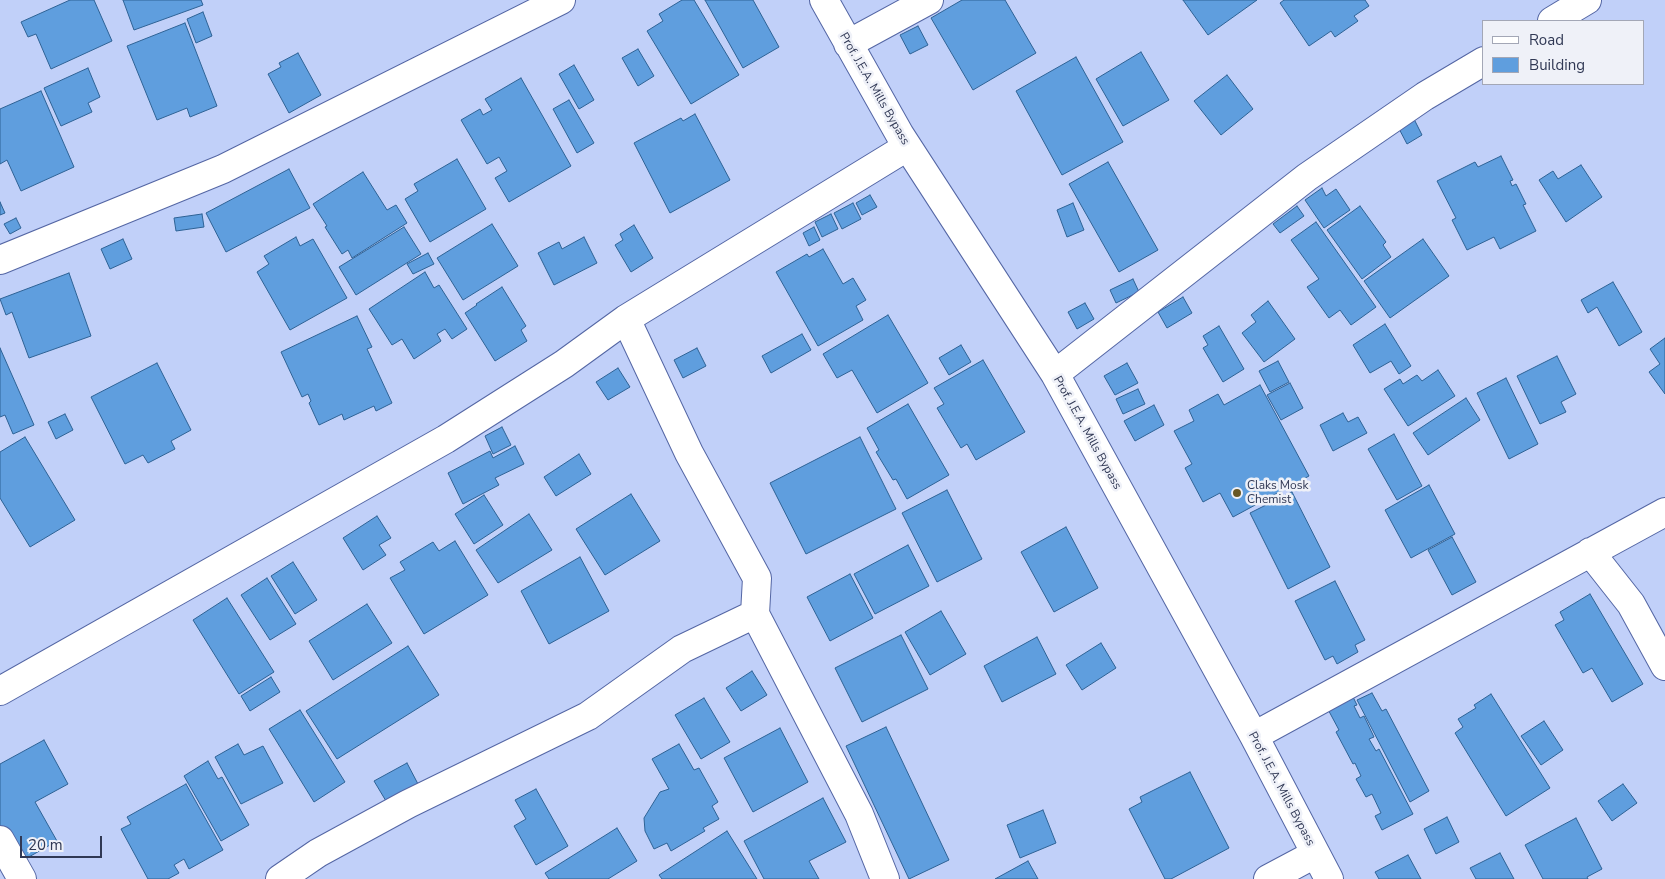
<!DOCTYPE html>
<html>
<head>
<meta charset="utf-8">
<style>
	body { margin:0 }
	#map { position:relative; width:1665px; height:879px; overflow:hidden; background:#c1d0f9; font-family:"Nunito Sans",sans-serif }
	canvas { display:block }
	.legend { position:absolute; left:1482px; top:20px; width:162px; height:65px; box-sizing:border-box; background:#eff1f8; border:1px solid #a3a7b6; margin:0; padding:6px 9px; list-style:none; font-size:15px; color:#303854 }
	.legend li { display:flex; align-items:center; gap:10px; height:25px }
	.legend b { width:25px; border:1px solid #a3a7b6 }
	.scale { position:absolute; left:20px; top:836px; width:82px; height:22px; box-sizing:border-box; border:2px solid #303854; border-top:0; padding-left:6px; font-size:15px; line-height:18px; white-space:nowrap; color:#303854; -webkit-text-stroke:4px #eff1f8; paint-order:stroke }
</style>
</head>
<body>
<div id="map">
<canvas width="1665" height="879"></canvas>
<ul class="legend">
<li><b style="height:6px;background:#fff"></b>Road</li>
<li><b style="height:14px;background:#5f9ede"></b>Building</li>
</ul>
<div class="scale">20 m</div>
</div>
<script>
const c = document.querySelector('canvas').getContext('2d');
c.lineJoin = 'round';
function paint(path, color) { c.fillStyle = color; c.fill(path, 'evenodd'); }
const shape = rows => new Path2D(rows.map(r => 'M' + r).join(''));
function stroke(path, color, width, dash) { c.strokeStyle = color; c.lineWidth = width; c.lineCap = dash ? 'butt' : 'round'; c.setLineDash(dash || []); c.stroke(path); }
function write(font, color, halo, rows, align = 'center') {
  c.font = font + ' "Nunito Sans",sans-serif'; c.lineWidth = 5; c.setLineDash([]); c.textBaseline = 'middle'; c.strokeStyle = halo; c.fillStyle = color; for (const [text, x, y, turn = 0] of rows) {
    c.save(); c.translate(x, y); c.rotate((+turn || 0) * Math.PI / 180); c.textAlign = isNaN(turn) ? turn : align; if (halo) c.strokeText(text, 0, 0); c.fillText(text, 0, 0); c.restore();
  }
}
const building = shape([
	[70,0,94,0,112,41,51,69,36,34,28,37,21,22,70,0],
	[123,0,201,0,203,5,134,30,123,0],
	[682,0,694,0,739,75,691,104,647,31,663,21,659,14,682,0],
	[705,0,753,0,779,47,743,68,705,0],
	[962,0,1005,0,1036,53,973,90,931,18,962,0],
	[1183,0,1257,0,1208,35,1183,0],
	[1284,0,1365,0,1369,6,1354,16,1358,21,1335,37,1331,31,1309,46,1280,3,1284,0],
	[203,12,212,36,196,43,187,19,203,12],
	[185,23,217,106,190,117,187,108,157,120,127,46,185,23],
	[918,26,928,45,910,54,900,35,918,26],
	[638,49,654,76,638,86,622,58,638,49],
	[1141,52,1169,100,1123,126,1096,79,1141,52],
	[298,53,321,95,289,113,268,74,281,67,279,63,298,53],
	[1076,57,1123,142,1062,175,1016,91,1076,57],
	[574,65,594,100,579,109,559,74,574,65],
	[88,68,100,97,88,103,92,112,61,126,44,88,88,68],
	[1227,75,1253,109,1221,135,1194,101,1227,75],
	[521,78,571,166,509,202,495,178,507,171,499,157,487,164,461,120,480,109,483,115,492,110,485,99,521,78],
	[41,91,74,167,21,191,7,160,0,164,0,109,41,91],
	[569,100,594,143,577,153,553,109,569,100],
	[695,114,730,180,670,213,634,143,681,118,683,121,695,114],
	[1412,115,1422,135,1407,144,1396,123,1412,115],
	[1501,156,1513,180,1510,181,1512,186,1516,184,1526,204,1523,205,1536,231,1500,249,1494,237,1467,250,1452,220,1456,218,1437,181,1475,162,1478,167,1501,156],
	[457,159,486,209,430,242,405,199,418,191,414,184,457,159],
	[1108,162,1158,250,1119,272,1069,184,1108,162],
	[1581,165,1602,197,1566,222,1539,180,1553,171,1558,179,1581,165],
	[289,169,310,208,226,252,206,213,289,169],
	[363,172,387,210,396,205,407,223,352,258,348,250,342,254,325,227,327,226,313,204,363,172],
	[1322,188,1326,196,1336,189,1350,210,1324,228,1305,200,1322,188],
	[870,195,877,207,862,215,856,203,870,195],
	[0,202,5,213,0,215,0,202],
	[853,203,861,219,842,229,834,213,853,203],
	[1073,203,1084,230,1067,237,1057,210,1073,203],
	[1297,206,1304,216,1280,233,1273,224,1297,206],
	[1360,206,1386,242,1383,245,1391,257,1362,279,1327,230,1360,206],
	[202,214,204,227,176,231,174,218,202,214],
	[831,214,838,229,822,237,815,222,831,214],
	[16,218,21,228,10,234,4,224,16,218],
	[1316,222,1376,307,1351,325,1340,310,1329,318,1307,287,1319,279,1291,240,1316,222],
	[492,224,518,266,463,300,437,258,492,224],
	[634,225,653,258,631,272,615,245,623,240,620,234,634,225],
	[404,227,421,254,356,295,339,267,404,227],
	[814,227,820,240,809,246,803,233,814,227],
	[296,237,300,246,313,239,347,298,290,330,257,272,269,264,264,256,296,237],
	[584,237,597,263,554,285,538,253,559,242,562,249,584,237],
	[123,239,132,259,110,269,101,249,123,239],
	[1423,239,1449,276,1390,318,1364,281,1423,239],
	[823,249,843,284,853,278,866,300,856,306,863,320,818,346,776,272,807,254,809,257,823,249],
	[428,253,434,264,413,274,407,264,428,253],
	[425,272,434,288,439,285,467,329,452,339,445,329,437,334,441,341,414,359,402,339,392,345,369,309,425,272],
	[69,273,91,336,29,358,12,312,6,315,0,299,69,273],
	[1133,279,1139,292,1116,303,1110,290,1133,279],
	[1613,282,1642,332,1619,346,1597,307,1588,313,1581,300,1613,282],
	[502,287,526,326,521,330,527,341,495,361,465,313,477,305,476,304,502,287],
	[1183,297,1192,313,1167,328,1158,312,1183,297],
	[1268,301,1295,339,1264,362,1242,333,1256,322,1251,315,1268,301],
	[1085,303,1094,319,1077,329,1068,312,1085,303],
	[888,315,928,383,877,413,852,370,837,378,823,354,888,315],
	[357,316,372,347,367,349,392,403,376,411,374,406,344,420,342,414,319,425,309,403,311,401,308,394,302,397,281,352,357,316],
	[1385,324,1411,366,1399,374,1391,361,1370,373,1353,345,1385,324],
	[1219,326,1244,369,1223,382,1203,348,1208,345,1203,336,1219,326],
	[802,334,811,350,771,373,762,356,802,334],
	[1665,338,1665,394,1649,372,1660,364,1650,349,1665,338],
	[961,345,971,362,949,375,939,358,961,345],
	[0,348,34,425,13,434,5,415,0,417,0,348],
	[697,348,706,366,683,378,674,360,697,348],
	[1557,356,1576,394,1561,402,1566,412,1540,424,1517,376,1557,356],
	[983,360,1025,432,976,460,967,444,961,448,937,408,944,404,934,388,983,360],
	[1278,361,1289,382,1270,392,1259,371,1278,361],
	[157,363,191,430,171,441,175,449,148,463,143,455,125,464,91,397,157,363],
	[1127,363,1138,383,1115,395,1104,376,1127,363],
	[618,368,630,387,608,400,596,382,618,368],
	[1438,370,1455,396,1408,426,1384,389,1400,379,1403,384,1417,375,1422,381,1438,370],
	[1506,378,1538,444,1509,459,1477,393,1506,378],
	[1290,383,1303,408,1281,420,1267,395,1290,383],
	[1260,385,1309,476,1233,517,1220,493,1203,502,1185,468,1192,464,1174,431,1194,421,1189,410,1218,394,1224,405,1260,385],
	[1138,389,1145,404,1123,414,1116,399,1138,389],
	[1466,398,1480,420,1428,455,1413,433,1466,398],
	[908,404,949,475,907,499,896,479,893,480,876,452,879,450,867,428,908,404],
	[1154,405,1164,425,1135,441,1124,421,1154,405],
	[1343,413,1348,422,1358,417,1367,433,1333,451,1320,425,1343,413],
	[65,414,73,430,56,439,48,422,65,414],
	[502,427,511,445,493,454,485,436,502,427],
	[1394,434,1422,486,1397,500,1368,449,1394,434],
	[25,437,75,520,30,547,0,498,0,452,25,437],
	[860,437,896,509,806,554,770,483,860,437],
	[515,446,524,464,495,478,499,485,463,504,448,473,490,451,493,458,515,446],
	[579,454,591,474,556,496,544,477,579,454],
	[1429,485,1455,534,1411,558,1385,510,1429,485],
	[947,490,982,559,937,582,902,513,947,490],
	[1292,492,1330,567,1288,589,1250,513,1292,492],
	[631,494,660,541,605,575,576,529,631,494],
	[484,495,503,525,474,544,455,514,484,495],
	[529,514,552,550,498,583,476,550,529,514],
	[377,516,391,538,379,545,386,555,363,570,343,538,377,516],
	[1066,527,1098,588,1054,612,1021,552,1066,527],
	[1452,537,1476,582,1452,595,1428,550,1452,537],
	[455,541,488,595,424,634,390,578,405,570,400,562,433,542,439,551,455,541],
	[908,545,929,586,875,614,854,574,908,545],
	[580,557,609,611,549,644,521,591,580,557],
	[293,562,317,600,295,614,271,576,293,562],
	[850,574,873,618,830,641,807,597,850,574],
	[267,578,296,624,270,640,241,595,267,578],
	[1335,581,1365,640,1355,645,1358,652,1337,664,1333,656,1325,660,1295,601,1335,581],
	[1590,594,1643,684,1612,702,1592,668,1583,673,1555,625,1564,620,1560,612,1590,594],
	[227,598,274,672,239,694,193,620,227,598],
	[367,604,392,643,333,680,309,641,367,604],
	[941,611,966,654,930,675,905,632,941,611],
	[901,635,928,689,862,722,835,668,901,635],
	[1037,637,1056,674,1002,702,984,666,1037,637],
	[1101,643,1116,668,1082,690,1066,665,1101,643],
	[408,646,439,695,337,759,306,711,408,646],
	[752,671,767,695,741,711,726,688,752,671],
	[271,677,280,692,250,711,241,696,271,677],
	[1349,689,1357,705,1354,706,1360,718,1364,716,1374,737,1369,739,1376,751,1379,749,1413,814,1382,830,1375,816,1381,813,1372,794,1366,797,1356,779,1361,776,1355,763,1353,764,1336,732,1339,730,1324,702,1349,689],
	[1372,693,1382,711,1386,709,1429,791,1410,802,1357,700,1372,693],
	[1491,694,1550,788,1506,816,1455,733,1463,727,1458,719,1476,708,1474,705,1491,694],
	[704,698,730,742,701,759,675,715,704,698],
	[300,710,345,782,314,802,269,729,300,710],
	[1544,721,1563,750,1541,765,1521,736,1544,721],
	[886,727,949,860,909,879,846,746,886,727],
	[780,728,808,782,753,812,724,758,780,728],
	[44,740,68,784,35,802,57,841,20,862,0,826,0,764,44,740],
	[238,744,244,755,263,746,283,783,241,804,215,757,238,744],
	[679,744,694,770,699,768,718,802,712,806,719,819,703,828,705,831,671,851,667,843,654,849,645,831,644,818,660,792,669,789,652,759,679,744],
	[208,761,218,779,222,777,249,825,221,841,184,776,208,761],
	[407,763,418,784,386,801,374,781,407,763],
	[1190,772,1229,848,1171,879,1165,879,1129,809,1142,802,1140,797,1190,772],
	[186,784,223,850,189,869,184,859,174,865,179,873,168,879,148,879,121,829,131,824,127,817,186,784],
	[1623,784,1637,803,1612,821,1598,801,1623,784],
	[536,789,568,846,536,865,514,826,526,819,515,800,536,789],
	[823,798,846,842,809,861,819,879,764,879,744,841,823,798],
	[1043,810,1056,843,1020,858,1007,825,1043,810],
	[1447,817,1459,842,1436,854,1424,829,1447,817],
	[1576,818,1602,869,1587,877,1588,879,1543,879,1525,845,1576,818],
	[617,828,637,861,608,879,549,879,545,873,617,828],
	[727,831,757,879,662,879,659,875,727,831],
	[1500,853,1514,879,1476,879,1470,868,1500,853],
	[1408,855,1421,879,1379,879,1375,872,1408,855],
	[1028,861,1038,879,995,879,1028,861]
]);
const minor = shape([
	[824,0,900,135,1055,374,1254,736,1329,879],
	[1552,21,1587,0],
	[848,44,929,0],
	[0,260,223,169,561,0],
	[626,319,689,453,757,578,755,614,859,814,885,879],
	[1055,374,1307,177,1425,96,1484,61],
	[1590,552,1631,604,1665,666],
	[0,691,446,439,564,364,626,319,907,147],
	[1254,736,1665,512],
	[0,840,22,879],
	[280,879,318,853,408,804,588,716,682,649,755,614],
	[1268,879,1315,854]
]);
const markers = [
	[1237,493,5,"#685724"]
];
const streetNames = [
	["Prof. J.E.A. Mills Bypass",874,89,60],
	["Prof. J.E.A. Mills Bypass",1087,433,61],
	["Prof. J.E.A. Mills Bypass",1281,789,62]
];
const poiNames = [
	["Claks Mosk",1247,486],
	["Chemist",1247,500]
];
paint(building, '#5f9ede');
stroke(building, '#2e6295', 1);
stroke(minor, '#5466a4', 30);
stroke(minor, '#fff', 28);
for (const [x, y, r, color] of markers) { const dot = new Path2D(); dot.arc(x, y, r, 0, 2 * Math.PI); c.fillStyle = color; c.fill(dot); stroke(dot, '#eff1f8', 2); }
write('12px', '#303854', '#eff1f8', streetNames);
write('12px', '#303854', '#eff1f8', poiNames, 'left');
</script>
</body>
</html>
